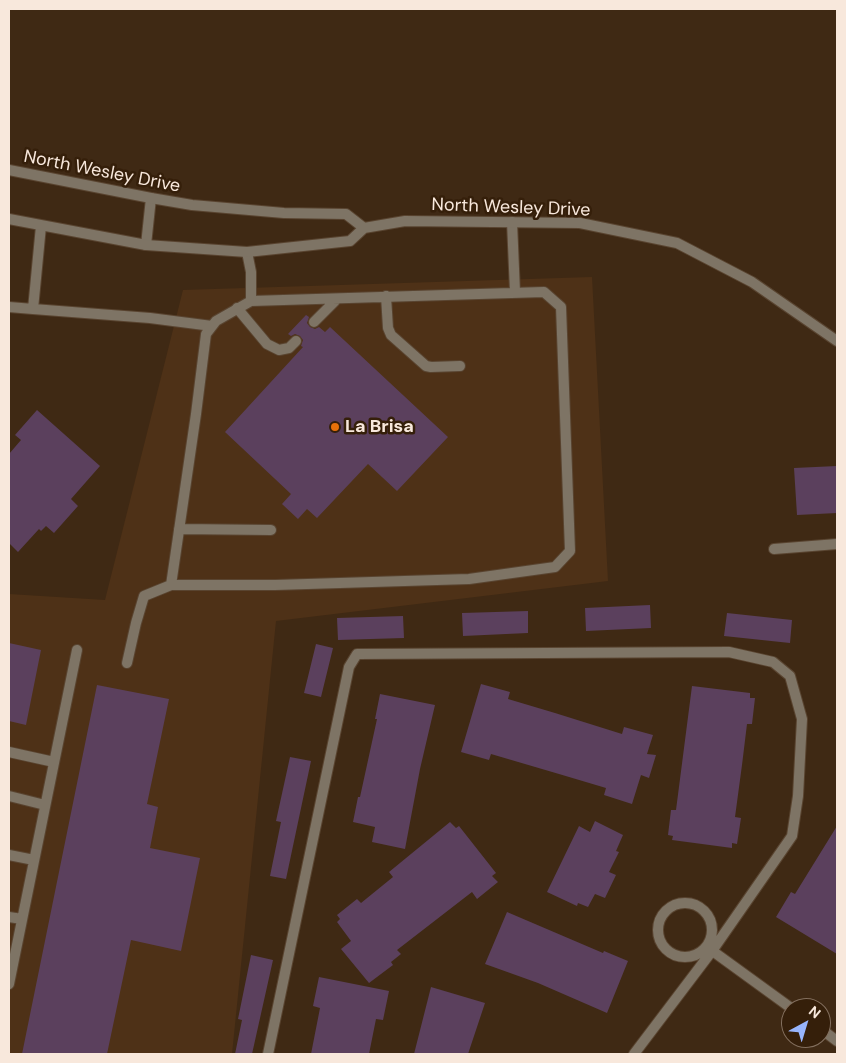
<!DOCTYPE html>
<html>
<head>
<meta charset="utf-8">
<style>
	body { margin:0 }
	#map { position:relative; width:846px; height:1063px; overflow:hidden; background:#3f2914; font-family:"DM Sans",sans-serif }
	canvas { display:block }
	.frame { position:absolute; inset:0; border:10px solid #f8e8dc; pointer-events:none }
	.north { position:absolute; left:781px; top:998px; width:50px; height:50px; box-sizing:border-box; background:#351f0a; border:1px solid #836f5e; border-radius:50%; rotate:39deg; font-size:14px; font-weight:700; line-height:20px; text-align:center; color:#f8e8dc }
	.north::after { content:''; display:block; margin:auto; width:18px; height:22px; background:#98b5fd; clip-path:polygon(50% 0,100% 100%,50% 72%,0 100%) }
</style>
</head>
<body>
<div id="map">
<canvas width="846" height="1063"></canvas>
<div class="frame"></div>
<div class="north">N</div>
</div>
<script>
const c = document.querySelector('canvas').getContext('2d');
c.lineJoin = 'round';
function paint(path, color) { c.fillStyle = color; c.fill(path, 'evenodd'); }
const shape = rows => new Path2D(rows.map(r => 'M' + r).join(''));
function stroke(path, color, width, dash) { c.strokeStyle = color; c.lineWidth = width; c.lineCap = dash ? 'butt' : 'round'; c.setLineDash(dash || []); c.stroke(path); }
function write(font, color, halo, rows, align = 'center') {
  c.font = font + ' "DM Sans",sans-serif'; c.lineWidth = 5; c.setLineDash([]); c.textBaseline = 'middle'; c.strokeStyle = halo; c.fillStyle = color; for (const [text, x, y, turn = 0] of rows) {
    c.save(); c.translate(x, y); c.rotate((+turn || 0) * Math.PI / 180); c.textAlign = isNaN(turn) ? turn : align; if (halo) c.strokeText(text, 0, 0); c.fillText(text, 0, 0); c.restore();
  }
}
const built = shape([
	[592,277,608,581,276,621,232,1054,9,1054,9,594,105,600,183,290]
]);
const building = shape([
	[306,315,309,317,307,323,310,327,315,329,319,327,325,332,330,327,448,437,397,491,368,464,317,518,307,509,298,519,282,504,291,494,225,432,303,347,301,346,303,340,300,336,295,334,291,336,288,334],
	[37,410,100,466,71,499,78,506,54,533,46,526,41,531,39,529,18,552,9,543,9,454,21,440,15,435],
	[837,466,837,513,797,515,794,468],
	[650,605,651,628,586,631,585,608],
	[528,611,528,633,463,636,462,613],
	[727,613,792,620,790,643,724,636],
	[403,616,404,638,338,640,337,618],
	[9,643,41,650,26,725,9,721],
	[316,644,333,648,321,697,304,693],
	[481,684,510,692,508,699,555,713,622,734,624,727,653,735,647,754,656,755,649,778,641,775,632,804,604,795,606,788,559,774,491,754,489,760,461,752],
	[97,685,169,699,147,804,158,807,150,848,200,858,181,951,131,940,107,1054,22,1054],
	[692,686,750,693,750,698,755,698,752,724,747,724,742,765,735,817,741,818,737,844,732,843,732,848,672,840,673,836,668,835,671,810,676,810],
	[380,694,435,705,420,769,405,849,372,842,375,827,353,822,358,797,360,797,377,719,375,719],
	[290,757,311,761,286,879,270,876,281,822,276,821],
	[595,821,623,835,616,851,619,852,609,872,616,875,605,898,595,894,588,907,578,903,577,906,547,892,579,826,590,832],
	[450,822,456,828,459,826,496,873,492,876,498,882,477,899,472,892,397,950,401,954,391,962,393,965,369,983,341,949,351,941,337,922,340,919,337,915,357,899,361,903,393,877,389,872],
	[837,826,837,954,776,917,791,892,795,894],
	[507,912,603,953,604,951,628,961,607,1013,538,983,485,964],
	[251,955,273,960,252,1054,235,1054,242,1020,238,1019],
	[319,977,389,991,383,1020,376,1019,369,1054,311,1054,320,1008,313,1006],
	[431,987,485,1003,468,1054,414,1054]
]);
const lane = shape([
	[512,222,515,292],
	[146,245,151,198],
	[386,296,388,328,391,335,426,366,431,367,460,366],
	[9,307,33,309,41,226],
	[237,308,267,344,279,350,289,348,296,341],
	[33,309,150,318,212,326],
	[314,322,337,299],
	[179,529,271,530],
	[774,549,837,544],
	[171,585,196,414,206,334,216,321,251,301],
	[127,663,136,623,144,596,171,585,275,585,469,579,555,567,570,551,561,307,544,292,251,301,251,272,247,252],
	[9,752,54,762],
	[9,796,45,805],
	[9,855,34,860],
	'658 930a27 27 0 1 1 54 0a27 27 0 1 1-54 0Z',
	[9,917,22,919],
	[707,947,791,1008],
	[9,984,77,650],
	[821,1029,837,1041],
	[268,1054,349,667,357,654,729,652,773,662,790,676,802,719,798,796,792,836,712,951,634,1054]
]);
const street = shape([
	[9,170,151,198,192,205,284,213,346,214,364,228],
	[9,219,146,245,247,252,350,241,364,228,405,221,580,223,677,243,752,282,837,341]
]);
const markers = [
	[335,427,5,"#e8710a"]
];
const streetNames = [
	["North Wesley Drive",102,172,11],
	["North Wesley Drive",511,208,2]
];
const poiNames = [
	["La Brisa",345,427]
];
paint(built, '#4e3117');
paint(building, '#5b405d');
stroke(lane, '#594430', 12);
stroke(street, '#594430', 12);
stroke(lane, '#7e7465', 10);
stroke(street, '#7e7465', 10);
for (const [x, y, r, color] of markers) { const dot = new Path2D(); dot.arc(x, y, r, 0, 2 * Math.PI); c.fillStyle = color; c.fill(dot); stroke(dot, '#351f0a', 2); }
write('18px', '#f8e8dc', '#351f0a', streetNames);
write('bold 18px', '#f8e8dc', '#351f0a', poiNames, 'left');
</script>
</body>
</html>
